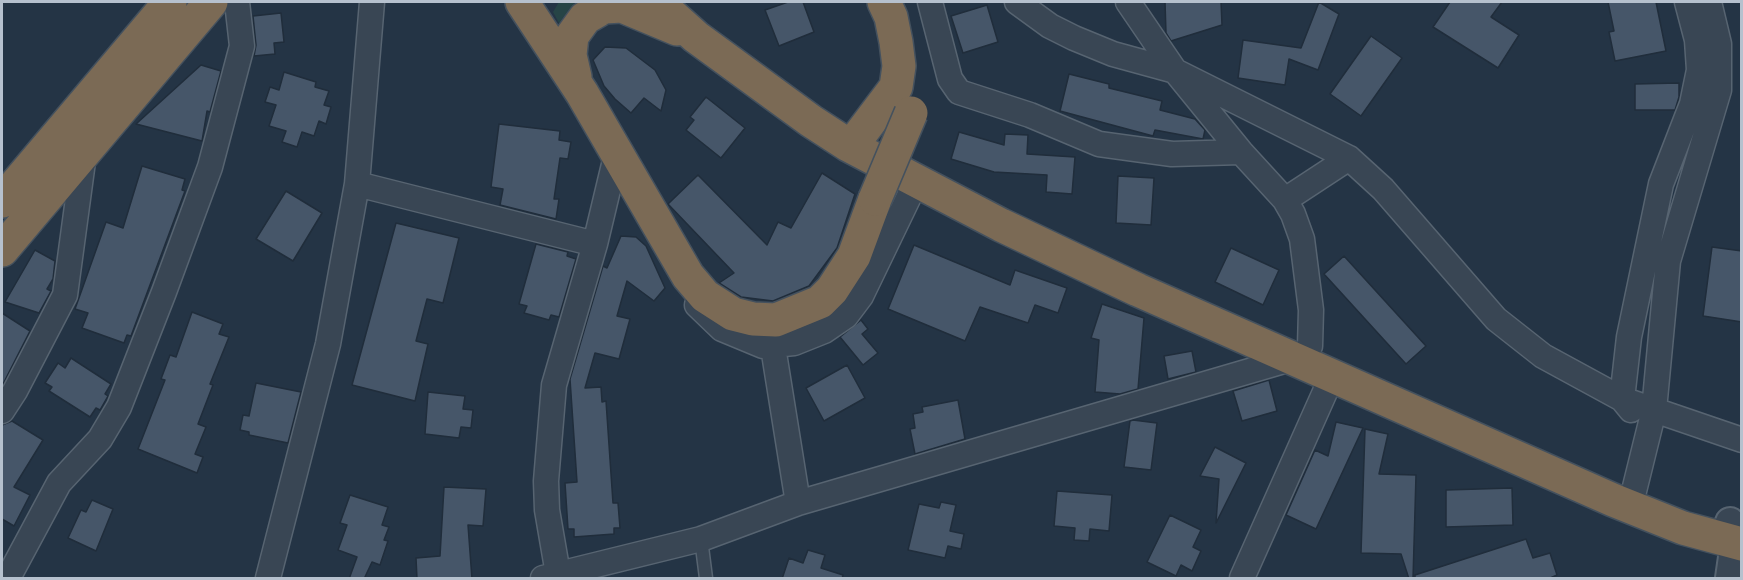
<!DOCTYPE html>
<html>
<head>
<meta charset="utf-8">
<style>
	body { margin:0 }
	#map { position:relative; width:1743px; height:580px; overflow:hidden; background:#243445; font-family:"Sofia Sans Condensed",sans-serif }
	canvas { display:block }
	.frame { position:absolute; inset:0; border:3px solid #b6c1ce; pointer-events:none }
</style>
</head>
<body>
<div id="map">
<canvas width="1743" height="580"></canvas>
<div class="frame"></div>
</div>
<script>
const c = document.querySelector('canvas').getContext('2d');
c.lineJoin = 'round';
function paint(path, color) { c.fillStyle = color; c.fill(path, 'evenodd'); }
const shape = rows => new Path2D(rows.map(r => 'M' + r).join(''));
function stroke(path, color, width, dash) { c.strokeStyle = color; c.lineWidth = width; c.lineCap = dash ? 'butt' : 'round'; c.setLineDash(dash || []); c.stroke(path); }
const green = shape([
	[559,2,575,2,559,23,553,12]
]);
const building = shape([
	[788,2,803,2,814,32,779,46,765,10,788,2],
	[1165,2,1221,2,1222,25,1171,41,1166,33,1165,2],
	[1319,2,1339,14,1318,70,1289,59,1285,85,1238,78,1243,40,1301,48,1319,2],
	[1450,2,1502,2,1491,17,1519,35,1498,68,1433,27,1450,2],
	[1608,2,1656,2,1666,51,1615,61,1609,32,1614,31,1608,2],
	[987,5,998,42,963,53,951,16,987,5],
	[281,13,284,42,274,43,275,54,254,56,256,45,253,16,281,13],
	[1371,36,1402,58,1361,116,1330,94,1371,36],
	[605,47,626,48,655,70,666,90,661,111,644,98,631,113,615,99,604,86,593,60,605,47],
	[201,65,221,71,210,112,207,111,202,141,136,124,201,65],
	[284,72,316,82,315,87,329,91,324,105,331,107,326,124,319,121,314,136,302,132,297,147,282,142,286,131,269,126,276,105,265,102,270,87,279,90,284,72],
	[1069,74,1109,84,1109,88,1162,101,1160,110,1195,119,1205,130,1203,139,1155,130,1153,136,1060,111,1069,74],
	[1679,83,1679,97,1675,110,1635,110,1635,84,1679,83],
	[706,97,745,128,721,158,686,130,694,120,690,117,706,97],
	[499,124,560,131,559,140,571,142,568,159,560,158,554,199,559,199,556,219,500,205,503,189,491,187,499,124],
	[959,132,1004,145,1005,134,1028,135,1027,154,1075,157,1072,194,1046,192,1047,175,994,172,951,159,959,132],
	[142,166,185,179,182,190,185,191,131,336,127,335,124,343,82,328,88,313,75,309,106,222,123,228,142,166],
	[822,173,855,194,837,248,809,286,773,301,741,297,719,283,734,273,668,204,698,175,767,245,778,222,791,228,822,173],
	[1118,176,1154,178,1151,225,1116,223,1118,176],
	[286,191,322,213,293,261,256,239,286,191],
	[396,223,459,238,443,303,427,299,416,341,428,344,415,401,352,385,396,223],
	[621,236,636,237,646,246,665,288,654,301,627,281,617,316,630,319,619,359,595,353,585,388,601,387,602,402,606,401,613,503,618,503,620,528,614,528,614,534,574,537,574,529,568,529,565,483,577,482,570,379,603,266,607,268,621,236],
	[536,244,568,252,567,256,576,259,559,317,551,315,549,320,524,313,527,306,519,304,536,244],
	[914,245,1010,285,1015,270,1067,288,1058,313,1035,305,1028,323,980,307,965,341,888,309,914,245],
	[1712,247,1742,251,1742,322,1703,316,1712,247],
	[1231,248,1279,270,1263,305,1215,282,1231,248],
	[35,250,55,261,53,279,47,289,51,291,39,313,5,302,35,250],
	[1344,256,1426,346,1406,364,1324,274,1344,256],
	[1102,304,1144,318,1138,389,1120,394,1095,392,1099,340,1091,338,1102,304],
	[192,312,223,324,219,334,229,337,210,384,213,385,198,424,206,427,195,454,203,457,197,473,138,449,165,380,161,379,170,355,176,357,192,312],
	[2,313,30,331,2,386,2,313],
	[861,320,868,329,862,334,878,353,863,365,840,337,861,320],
	[1192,351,1196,372,1168,379,1164,356,1192,351],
	[71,358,111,384,105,394,108,396,100,410,96,408,90,417,49,391,52,387,45,383,58,363,65,368,71,358],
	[847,365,865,398,824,421,806,388,847,365],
	[1269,380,1277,411,1242,421,1233,391,1269,380],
	[256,383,301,392,288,443,249,435,249,432,240,430,243,415,249,416,256,383],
	[428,392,465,396,463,409,473,410,471,428,461,427,459,438,425,434,428,392],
	[958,400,965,439,915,454,910,429,915,428,913,414,923,412,922,407,958,400],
	[1133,420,1157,423,1151,470,1124,467,1130,421,1133,420],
	[12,421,43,440,14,487,30,495,14,526,2,519,2,425,12,421],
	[1336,422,1363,428,1316,529,1286,515,1315,450,1328,456,1336,422],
	[1365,429,1388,434,1379,474,1416,475,1413,579,1409,579,1401,554,1361,553,1365,429],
	[1215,447,1246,463,1216,523,1219,479,1200,476,1215,447],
	[444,487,486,489,483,526,468,525,472,579,417,579,416,558,440,556,444,487],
	[1512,488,1513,525,1446,527,1446,490,1512,488],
	[1057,491,1112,495,1109,531,1090,529,1089,541,1074,540,1075,528,1054,526,1057,491],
	[350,495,388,507,382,525,389,527,384,540,388,541,380,565,372,562,364,579,349,579,357,557,338,550,347,525,340,523,350,495],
	[92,500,113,509,96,551,68,538,81,510,86,512,92,500],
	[941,502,956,505,950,531,964,534,961,549,948,546,945,558,908,550,919,504,939,508,941,502],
	[1170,515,1201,530,1193,547,1201,551,1192,571,1181,565,1176,576,1147,562,1170,515],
	[1526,539,1533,558,1550,553,1557,575,1548,579,1415,579,1415,575,1526,539],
	[808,550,825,555,821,568,843,575,842,579,782,579,789,558,803,563,808,550]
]);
const service = shape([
	[701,539,706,578]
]);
const minor = shape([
	[930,2,950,79,959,92,1030,115,1099,144,1172,154,1241,152],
	[1017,2,1050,26,1074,38,1113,54,1175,71,1349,158,1383,189,1496,319,1543,356,1622,399,1742,440],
	[1128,2,1175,71,1241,152,1285,200,1293,214,1302,239,1311,310,1310,346],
	[357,184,595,244],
	[1285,200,1349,158],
	[697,305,722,329,763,346,794,343,824,331,846,316,861,296,916,182],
	[773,347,798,503],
	[1631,410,1622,399,1629,337,1661,184,1692,104,1699,70,1697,40,1687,2],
	[2,411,15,391,65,295,84,154],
	[1634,491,1654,410,1668,261,1719,90,1719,44,1709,2],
	[558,574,547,510,546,481,554,385,595,244,617,152],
	[8,578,59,483,100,439,119,407,164,292,210,167,242,46,237,2],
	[268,578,328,344,357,184,372,2],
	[543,578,701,539,798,503,1294,358],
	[1242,578,1333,374]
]);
const tertiary = shape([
	[1730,578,1735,543,1730,522]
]);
const motorway = shape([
	[522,2,582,93,688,276,705,296,733,314,753,319,776,320,820,302,832,290,854,256,875,199],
	[657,2,696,37,811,121,848,145,1001,225,1138,290,1613,500,1683,528,1742,544],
	[575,77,570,55,572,36,585,18,604,7,622,6,677,29],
	[859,136,896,87,899,66,896,42,891,17,884,2],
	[2,201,170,2],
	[2,250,211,2]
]);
const motorwayBridge = shape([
	[875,199,911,113]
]);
paint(green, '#264446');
paint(building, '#465669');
stroke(building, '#202d3b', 1.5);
stroke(service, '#576471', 15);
stroke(minor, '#576471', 27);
stroke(tertiary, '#576471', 32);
stroke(motorway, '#44515e', 36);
stroke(service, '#394654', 12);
stroke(minor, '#394654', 24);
stroke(tertiary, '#394654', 28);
stroke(motorway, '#7b6a55', 33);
stroke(motorwayBridge, '#44515e', 36, []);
stroke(motorwayBridge, '#7b6a55', 33);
</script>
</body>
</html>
